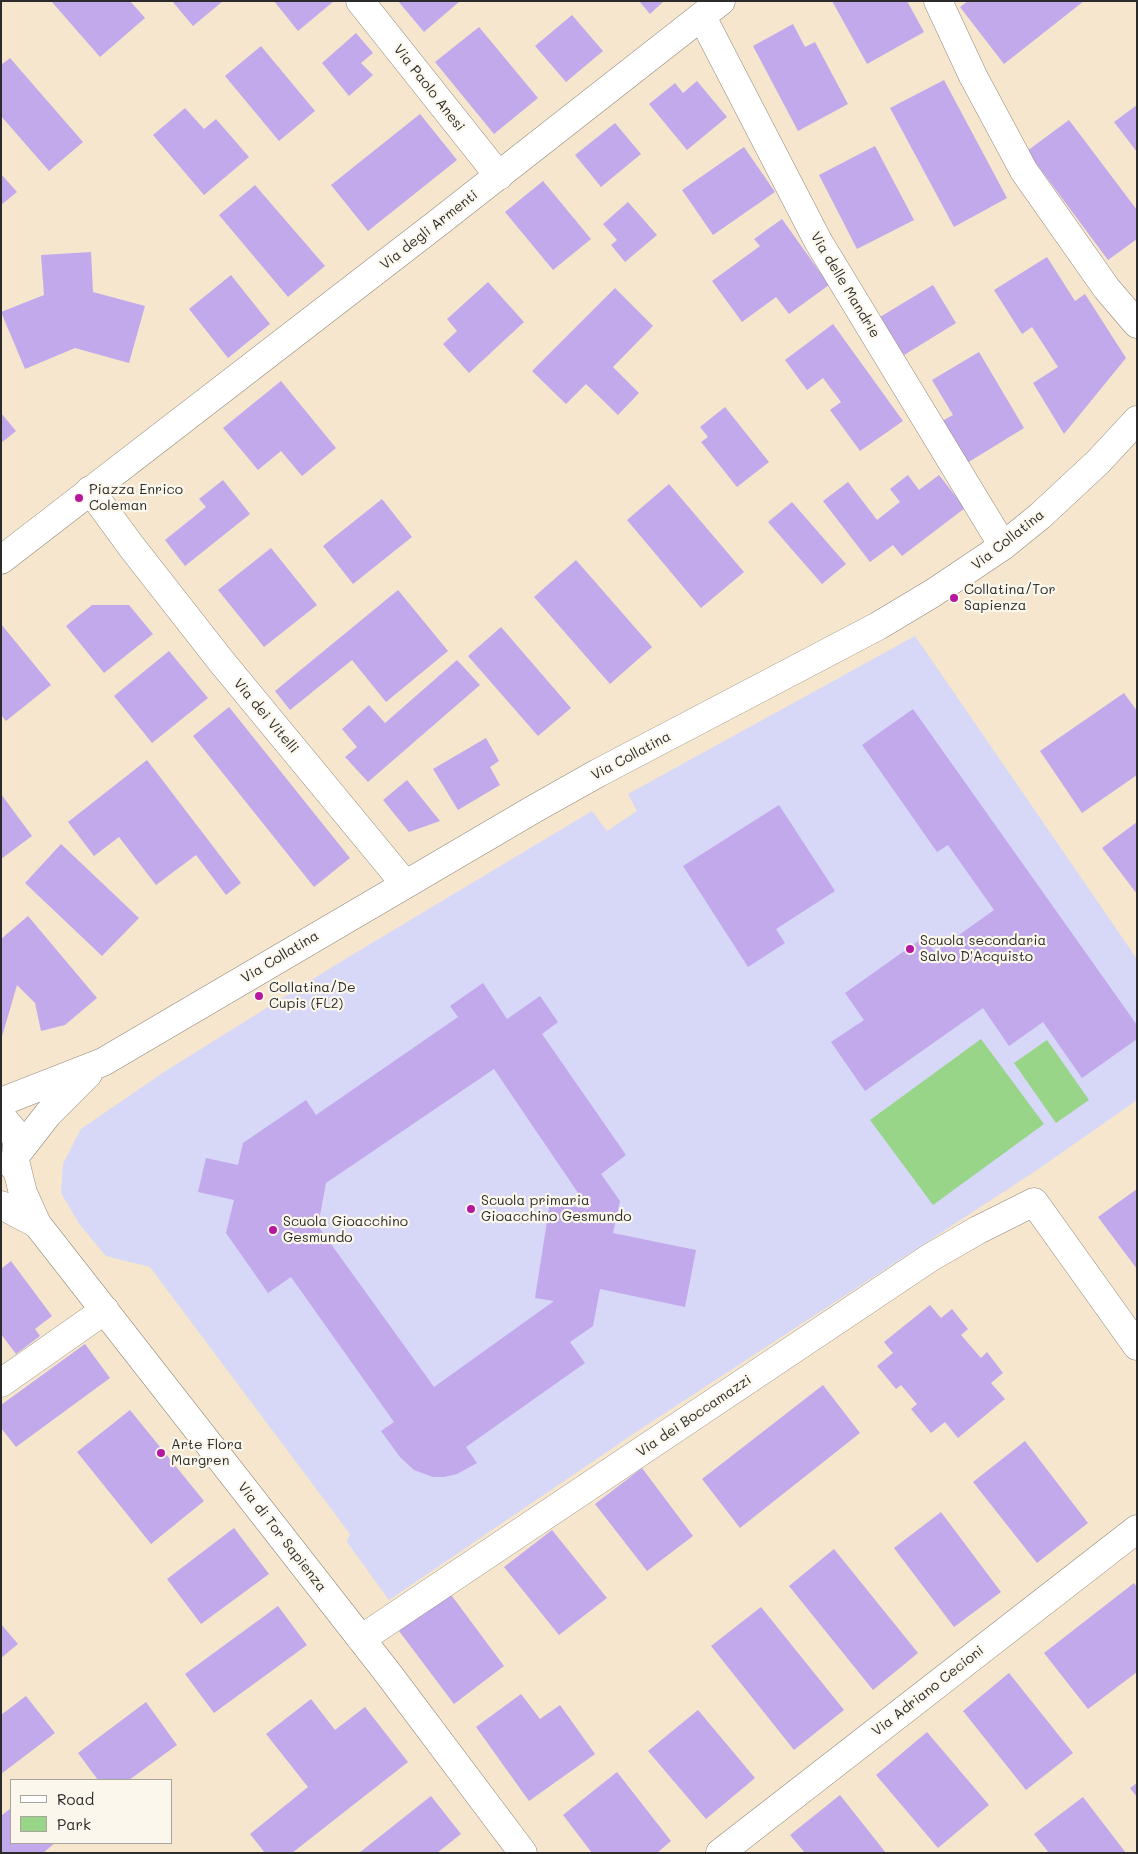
<!DOCTYPE html>
<html>
<head>
<meta charset="utf-8">
<style>
	body { margin:0 }
	#map { position:relative; width:1138px; height:1854px; overflow:hidden; background:#f5e6cd; font-family:Mali,sans-serif }
	canvas { display:block }
	.frame { position:absolute; inset:0; border:2px solid #2b2b2b; pointer-events:none }
	.legend { position:absolute; left:10px; top:1779px; width:162px; height:65px; box-sizing:border-box; background:#fbf7ec; border:1px solid #a8a59f; margin:0; padding:6px 9px; list-style:none; font-size:15px; color:#2b2b2b }
	.legend li { display:flex; align-items:center; gap:10px; height:25px }
	.legend b { width:25px; border:1px solid #a8a59f }
</style>
</head>
<body>
<div id="map">
<canvas width="1138" height="1854"></canvas>
<div class="frame"></div>
<ul class="legend">
<li><b style="height:6px;background:#fff"></b>Road</li>
<li><b style="height:14px;background:#98d589"></b>Park</li>
</ul>
</div>
<script>
const c = document.querySelector('canvas').getContext('2d');
c.lineJoin = 'round';
function paint(path, color) { c.fillStyle = color; c.fill(path, 'evenodd'); }
const shape = rows => new Path2D(rows.map(r => 'M' + r).join(''));
function stroke(path, color, width, dash) { c.strokeStyle = color; c.lineWidth = width; c.lineCap = dash ? 'butt' : 'round'; c.setLineDash(dash || []); c.stroke(path); }
function write(font, color, halo, rows, align = 'center') {
  c.font = font + ' Mali,sans-serif'; c.lineWidth = 4.5; c.setLineDash([]); c.textBaseline = 'middle'; c.strokeStyle = halo; c.fillStyle = color; for (const [text, x, y, turn = 0] of rows) {
    c.save(); c.translate(x, y); c.rotate((+turn || 0) * Math.PI / 180); c.textAlign = isNaN(turn) ? turn : align; if (halo) c.strokeText(text, 0, 0); c.fillText(text, 0, 0); c.restore();
  }
}
const built = shape([
	[915,636,1137,959,1137,1100,1037,1170,642,1428,389,1600,347,1542,350,1534,150,1267,106,1256,80,1225,61,1193,63,1164,81,1129,164,1072,342,961,592,811,607,831,637,811,628,794]
]);
const green = shape([
	[981,1039,1044,1124,933,1205,870,1120],
	[1047,1040,1089,1100,1056,1123,1014,1063]
]);
const building = shape([
	[51,1,130,1,145,18,100,57],
	[172,1,223,1,193,26],
	[274,1,334,1,298,31],
	[398,1,460,1,424,32],
	[639,1,664,1,650,14],
	[832,1,907,1,924,32,867,64],
	[968,1,1084,1,1004,64,960,7],
	[572,15,603,51,566,82,535,46],
	[793,24,805,47,815,42,848,104,798,131,753,46],
	[479,27,538,98,494,134,435,62],
	[356,33,373,53,361,63,373,75,349,96,322,63],
	[261,46,315,111,279,141,225,76],
	[10,58,83,142,49,171,1,116,1,65],
	[944,80,1007,198,954,227,890,108],
	[697,81,727,117,687,150,649,104,675,83,683,93],
	[1137,105,1137,152,1114,122],
	[185,108,204,129,216,119,249,157,204,195,153,135],
	[420,114,457,160,368,231,331,185],
	[1069,120,1137,210,1137,239,1108,260,1027,151],
	[615,123,641,154,601,187,575,155],
	[875,146,914,220,857,249,819,175],
	[744,147,775,192,713,235,682,190],
	[1,174,17,192,1,205],
	[543,181,591,239,553,270,505,212],
	[255,185,325,266,288,297,219,215],
	[628,202,657,235,625,262,611,245,617,240,603,224],
	[782,219,829,285,789,314,776,297,742,322,712,281,760,246,754,239],
	[91,252,93,292,145,306,129,363,75,348,25,369,1,312,44,295,41,255],
	[1047,257,1075,301,1085,294,1126,358,1064,434,1033,383,1058,367,1032,327,1022,334,994,290],
	[231,275,270,324,228,358,189,309],
	[488,282,524,322,469,373,443,344,457,331,447,319],
	[933,285,956,323,904,355,880,317],
	[615,288,653,326,613,367,639,393,618,415,586,384,566,404,532,371],
	[833,324,903,421,860,451,830,410,841,402,823,378,807,390,785,360],
	[979,352,1024,428,967,463,942,421,953,415,932,380],
	[281,381,336,448,302,476,281,451,258,470,223,428],
	[725,407,769,462,737,487,701,442,708,437,700,427],
	[1,413,16,431,1,443],
	[908,475,919,490,939,475,965,508,902,556,893,545,870,562,823,501,848,482,877,520,900,502,890,489],
	[223,480,250,514,185,566,165,540,206,507,199,499],
	[669,484,744,572,701,608,627,520],
	[382,499,412,537,353,584,323,546],
	[792,502,846,564,822,584,768,522],
	[271,548,317,605,264,647,218,590],
	[576,560,652,647,610,684,534,597],
	[398,590,448,651,386,702,352,660,290,710,275,691],
	[92,605,129,605,153,634,104,673,66,626],
	[1,624,51,685,6,721,1,715],
	[501,627,571,708,538,736,468,656],
	[169,651,208,698,152,743,114,696],
	[457,660,480,685,368,782,345,757,357,747,342,729,369,705,385,723],
	[1124,693,1137,711,1137,775,1082,813,1040,751],
	[229,707,350,858,314,887,193,736],
	[913,709,1137,1025,1137,1039,1082,1078,1043,1022,1009,1046,983,1008,865,1091,831,1042,864,1020,845,993,924,937,935,952,994,910,948,845,937,852,862,745],
	[486,738,499,761,490,767,500,785,458,810,433,769],
	[147,760,241,883,226,895,196,855,156,885,119,837,94,856,68,822],
	[407,780,440,821,409,832,383,800],
	[1,794,32,836,1,859],
	[779,805,835,891,776,929,785,943,748,967,683,866],
	[1137,822,1137,894,1102,848],
	[61,844,139,918,102,956,25,883],
	[28,916,97,998,65,1025,41,1031,35,1003,17,985,1,1040,1,939],
	[483,983,507,1019,540,996,558,1022,542,1034,626,1155,601,1174,620,1201,613,1233,696,1250,685,1307,600,1289,593,1326,570,1342,585,1363,466,1447,477,1463,457,1474,444,1477,433,1477,414,1470,400,1457,381,1431,394,1422,291,1277,268,1293,226,1233,234,1200,198,1192,206,1158,238,1165,243,1143,306,1100,316,1115,458,1017,450,1006],
	[494,1069,589,1209,550,1202,535,1298,554,1301,434,1387,318,1226,326,1183],
	[1137,1189,1137,1269,1098,1217],
	[11,1261,52,1316,35,1329,40,1336,16,1354,1,1334,1,1269],
	[930,1305,941,1318,952,1309,968,1329,961,1335,981,1358,987,1352,1003,1373,991,1383,1005,1399,958,1438,945,1422,931,1433,911,1409,917,1404,901,1385,896,1389,877,1366,893,1353,884,1342],
	[85,1344,110,1378,16,1447,1,1428,1,1405],
	[823,1385,860,1433,740,1528,702,1479],
	[130,1410,204,1501,151,1544,77,1452],
	[1025,1441,1088,1523,1037,1563,973,1482],
	[642,1468,693,1536,647,1571,595,1504],
	[941,1512,1001,1592,954,1627,894,1548],
	[234,1528,269,1574,201,1624,167,1579],
	[552,1530,607,1598,559,1635,504,1567],
	[834,1549,918,1653,873,1690,789,1586],
	[1134,1583,1137,1587,1137,1672,1088,1709,1044,1653],
	[449,1592,504,1666,454,1704,399,1631],
	[278,1606,307,1645,214,1713,185,1674],
	[761,1607,844,1710,794,1750,711,1646],
	[1,1624,18,1644,1,1658],
	[1009,1673,1073,1753,1026,1790,963,1711],
	[521,1694,540,1719,560,1705,595,1754,529,1801,476,1727],
	[26,1696,55,1733,1,1774,1,1715],
	[311,1699,335,1730,365,1707,408,1762,292,1853,265,1853,250,1834,308,1787,266,1734],
	[146,1702,177,1745,129,1780,98,1780,78,1753],
	[698,1710,755,1778,706,1819,648,1751],
	[927,1732,989,1805,938,1848,876,1775],
	[617,1772,671,1841,657,1853,592,1853,563,1815],
	[1137,1783,1137,1797,1130,1788],
	[840,1795,886,1853,805,1853,790,1835],
	[431,1796,461,1834,437,1853,359,1853],
	[1083,1797,1126,1853,1049,1853,1034,1834],
	[11,1808,11,1843,55,1843,43,1853,1,1853,1,1816]
]);
const minor = shape([
	[360,1,499,176],
	[938,1,973,76,1024,171,1107,289,1137,324],
	[702,17,818,241,1003,546],
	[90,490,131,546,221,661,405,884],
	[1,560,439,222,721,1],
	[1,1102,103,1062,534,809,598,773,878,626,933,593,1003,546,1040,516,1098,462,1137,420],
	[1,1116,12,1129,17,1142,16,1155,13,1166],
	[16,1155,48,1114,88,1074],
	[15,1161,23,1193,37,1224,387,1672,523,1853],
	[1,1205,37,1224],
	[1,1383,105,1310],
	[361,1639,931,1257,978,1230,1034,1202,1137,1346],
	[720,1853,1137,1529]
]);
const markers = [
	[79,498,5,"#b5179e"],
	[954,598,5,"#b5179e"],
	[910,949,5,"#b5179e"],
	[259,996,5,"#b5179e"],
	[471,1209,5,"#b5179e"],
	[273,1230,5,"#b5179e"],
	[161,1453,5,"#b5179e"]
];
const streetNames = [
	["Via Paolo Anesi",429,88,52],
	["Via degli Armenti",429,230,-38],
	["Via delle Mandrie",845,285,59],
	["Via Collatina",1008,540,-38],
	["Via dei Vitelli",266,716,50],
	["Via Collatina",631,756,-28],
	["Via Collatina",280,957,-31],
	["Via dei Boccamazzi",694,1416,-34],
	["Via di Tor Sapienza",282,1537,52],
	["Via Adriano Cecioni",928,1691,-38]
];
const poiNames = [
	["Piazza Enrico",89,490],
	["Coleman",89,506],
	["Collatina/Tor",964,590],
	["Sapienza",964,606],
	["Scuola secondaria",920,941],
	["Salvo D'Acquisto",920,957],
	["Collatina/De",269,988],
	["Cupis (FL2)",269,1004],
	["Scuola primaria",481,1201],
	["Gioacchino Gesmundo",481,1217],
	["Scuola Gioacchino",283,1222],
	["Gesmundo",283,1238],
	["Arte Flora",171,1445],
	["Margren",171,1461]
];
paint(built, '#d7d7f8');
paint(green, '#98d589');
paint(building, '#c2a9ec');
stroke(minor, '#90887c', 29);
stroke(minor, '#fff', 28);
for (const [x, y, r, color] of markers) { const dot = new Path2D(); dot.arc(x, y, r, 0, 2 * Math.PI); c.fillStyle = color; c.fill(dot); stroke(dot, '#fbf7ec', 2); }
write('14px', '#2b2b2b', '#fbf7ec', streetNames);
write('14px', '#2b2b2b', '#fbf7ec', poiNames, 'left');
</script>
</body>
</html>
